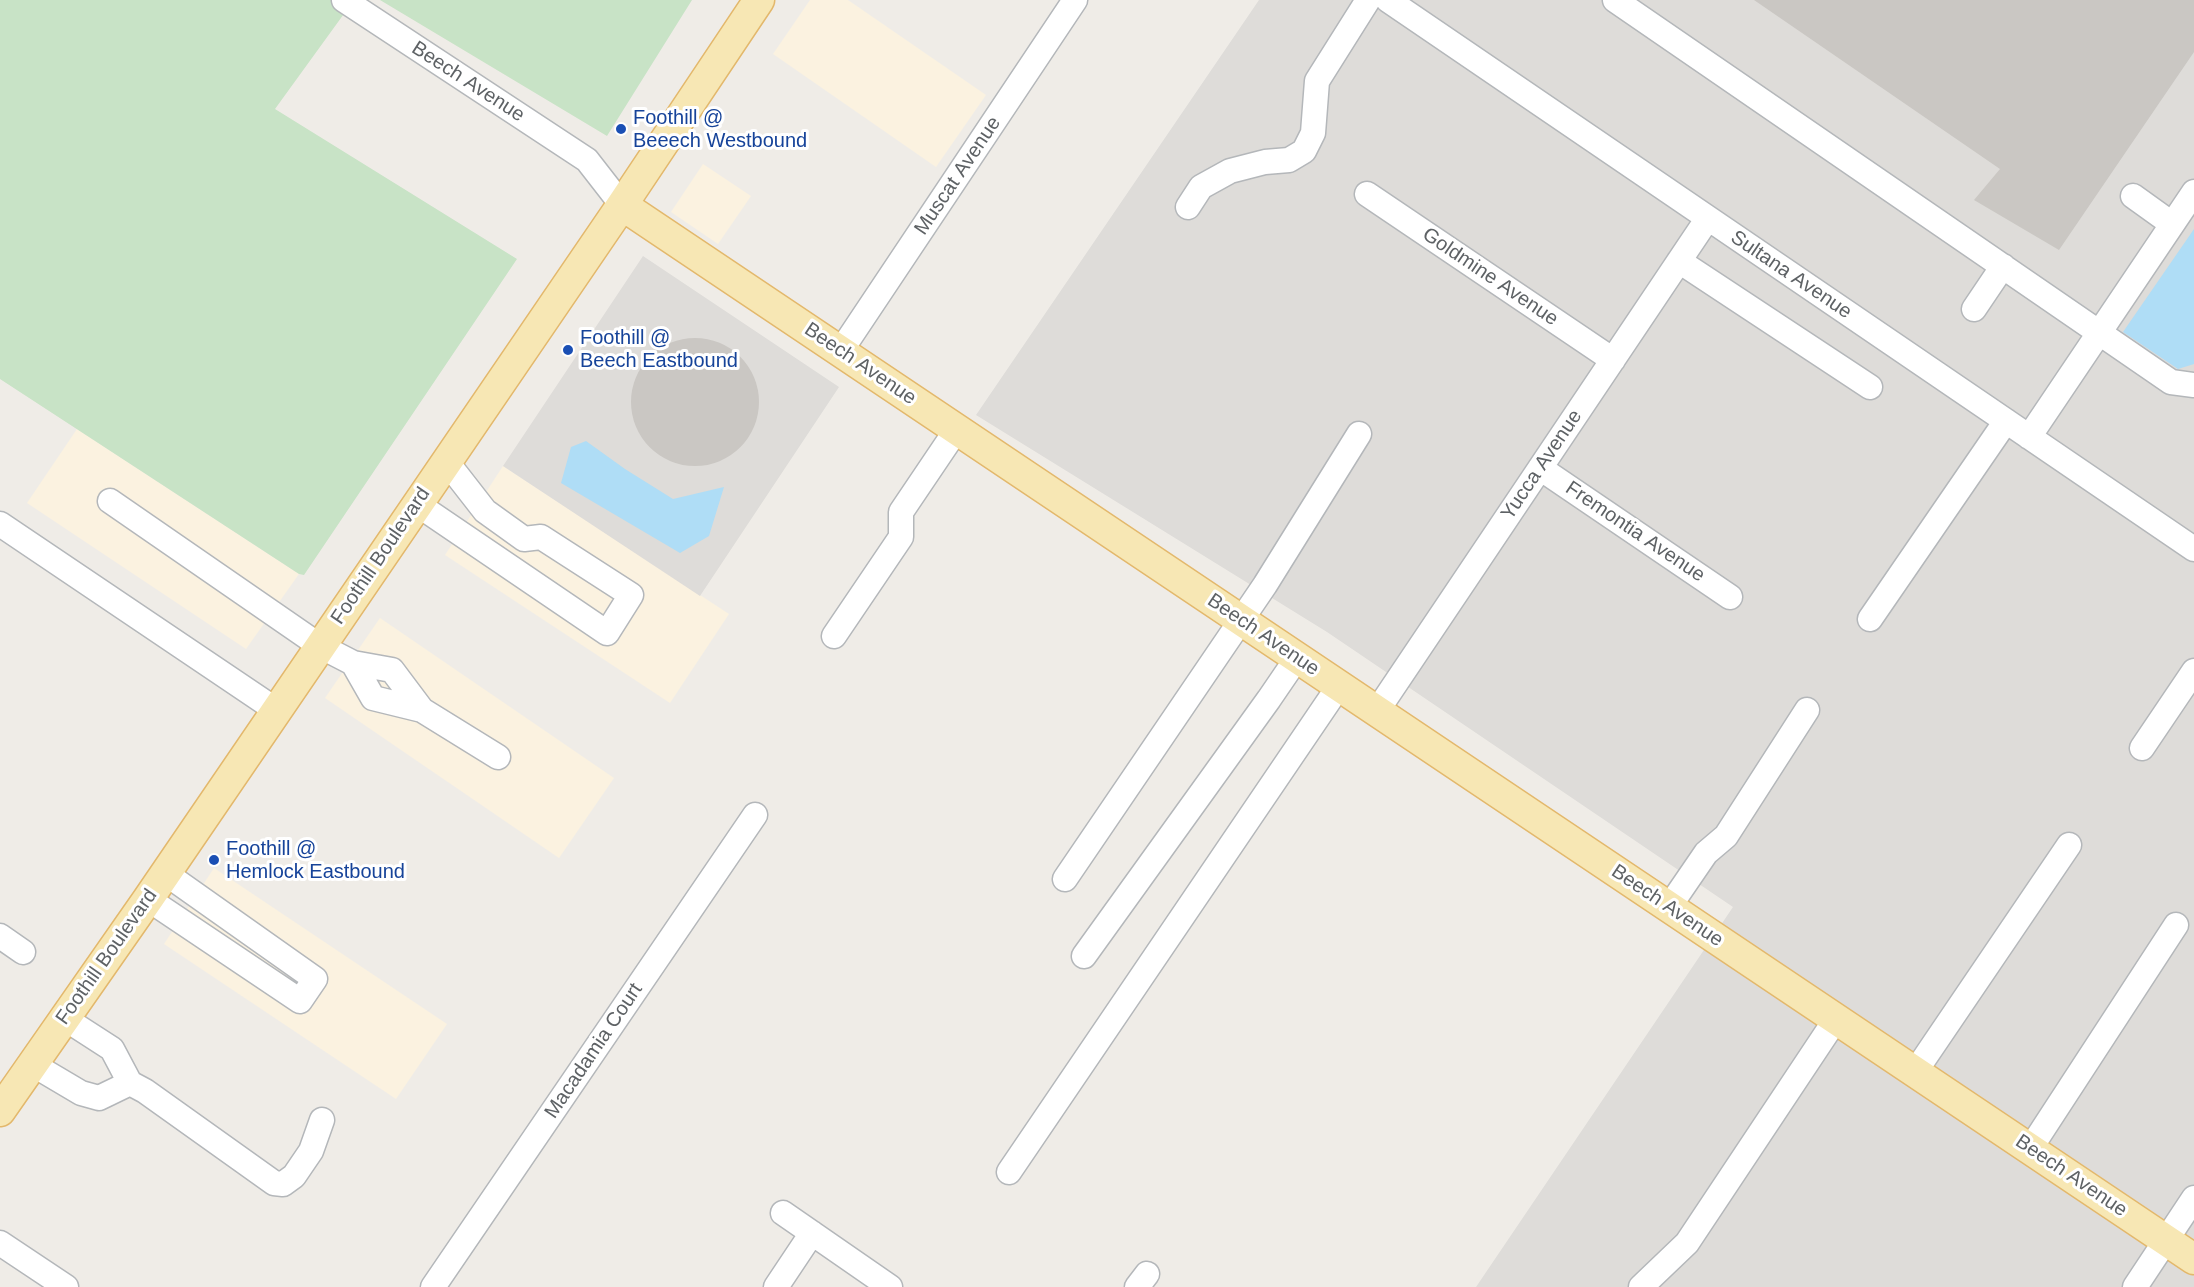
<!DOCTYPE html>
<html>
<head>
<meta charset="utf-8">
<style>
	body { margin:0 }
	canvas { display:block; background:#efece7 }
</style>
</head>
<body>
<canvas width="2194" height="1287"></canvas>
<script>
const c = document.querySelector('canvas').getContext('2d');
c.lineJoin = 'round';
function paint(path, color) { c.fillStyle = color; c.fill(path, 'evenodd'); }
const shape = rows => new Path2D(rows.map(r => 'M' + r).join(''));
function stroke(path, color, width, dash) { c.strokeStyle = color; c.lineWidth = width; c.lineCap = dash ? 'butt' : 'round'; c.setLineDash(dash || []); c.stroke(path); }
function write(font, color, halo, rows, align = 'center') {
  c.font = font + ' Arial,sans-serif'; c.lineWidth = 6; c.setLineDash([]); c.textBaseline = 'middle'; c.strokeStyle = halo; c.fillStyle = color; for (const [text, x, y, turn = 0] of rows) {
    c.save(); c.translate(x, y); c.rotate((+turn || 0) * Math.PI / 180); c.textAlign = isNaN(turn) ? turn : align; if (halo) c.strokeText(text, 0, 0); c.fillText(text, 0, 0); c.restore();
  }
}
const commercial = shape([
	[810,0,848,0,986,95,936,167,773,54],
	[703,164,751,196,718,244,671,212],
	[77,429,299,574,246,649,27,503],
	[503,466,729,614,670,703,445,555],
	[380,618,614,778,559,858,325,698],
	[214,868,447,1024,396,1099,164,944]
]);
const industrial = shape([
	[1259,0,2194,0,2194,1287,1476,1287,1733,907,1327,632,976,415],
	[643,256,839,387,700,596,503,466]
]);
const green = shape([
	[0,0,354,0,275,109,517,259,304,575,299,574,0,379],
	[380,0,692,0,607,136]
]);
const water = shape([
	[2194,229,2194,364,2178,369,2123,332],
	[586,441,625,469,673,499,724,487,709,536,680,553,561,483,571,447]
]);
const building = shape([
	[1754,0,2194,0,2194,52,2059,250,1974,200,2000,169],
	'631 402a64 64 0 1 1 128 0a64 64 0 1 1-128 0Z'
]);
const minor = shape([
	[344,0,587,160,622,205],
	[1388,0,2194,549],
	[1615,0,2171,382,2194,385],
	[1367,194,1613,360],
	[2133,196,2172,224],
	[1188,207,1201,187,1230,171,1265,162,1289,160,1304,151,1313,133,1317,81,1368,0],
	[1679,261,1870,387],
	[1974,309,2003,266],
	[840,352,1075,0],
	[2029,437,2194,192],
	[1540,468,1730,597],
	[110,501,320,646,353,663,392,670,422,710],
	[417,504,607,633,631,595,541,537,524,539,485,511,446,461],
	[0,524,276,710],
	[1870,619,2006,421],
	[834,636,901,537,901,512,957,429],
	[353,663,373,698,422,710,498,757],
	[1377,711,1708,218],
	[2142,748,2194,671],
	[1065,879,1265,585,1359,434],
	[148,899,300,1001,315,979,165,873],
	[1669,907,1706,853,1726,836,1807,710],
	[0,936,23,952],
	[1084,956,1269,699,1297,658],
	[64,1018,112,1049,130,1083,145,1091,274,1183,283,1184,294,1176,311,1151,322,1120],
	[32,1064,81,1093,99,1098,130,1083],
	[1915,1072,2069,845],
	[2030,1149,2176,925],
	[1009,1172,1339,686],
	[783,1213,890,1287],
	[0,1243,66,1287],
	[433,1287,755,815],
	[776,1287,812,1233],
	[1137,1287,1147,1274],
	[1641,1287,1687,1243,1836,1019],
	[2135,1287,2194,1198]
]);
const major = shape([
	[622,205,2194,1259],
	[0,1111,148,899,622,205,759,0]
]);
const markers = [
	[621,129,6,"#1a4fb4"],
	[568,350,6,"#1a4fb4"],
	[214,860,6,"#1a4fb4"]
];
const streetNames = [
	["Beech Avenue",468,82,33],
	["Muscat Avenue",958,176,-56],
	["Sultana Avenue",1791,275,34],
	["Goldmine Avenue",1490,277,34],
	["Beech Avenue",860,364,34],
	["Yucca Avenue",1542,465,-56],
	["Fremontia Avenue",1635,532,34],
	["Foothill Boulevard",381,556,-56],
	["Beech Avenue",1263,635,34],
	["Beech Avenue",1667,906,34],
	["Foothill Boulevard",107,957,-55],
	["Macadamia Court",594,1051,-56],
	["Beech Avenue",2071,1176,34]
];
const transitNames = [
	["Foothill @",633,118],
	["Beeech Westbound",633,141],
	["Foothill @",580,338],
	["Beech Eastbound",580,361],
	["Foothill @",226,849],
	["Hemlock Eastbound",226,872]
];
paint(commercial, '#fbf2e0');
paint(industrial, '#dedcd9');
paint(green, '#c8e3c6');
paint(water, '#afddf6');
paint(building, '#cac7c3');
stroke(minor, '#b4b7ba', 27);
stroke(major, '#e3b86c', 33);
stroke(minor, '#fff', 24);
stroke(major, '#f7e7b4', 30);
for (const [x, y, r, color] of markers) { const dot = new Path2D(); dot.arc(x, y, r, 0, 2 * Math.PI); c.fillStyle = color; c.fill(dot); stroke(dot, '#fff', 2); }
write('20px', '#5e6265', '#fff', streetNames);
write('20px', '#164399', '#fff', transitNames, 'left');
</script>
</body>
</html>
